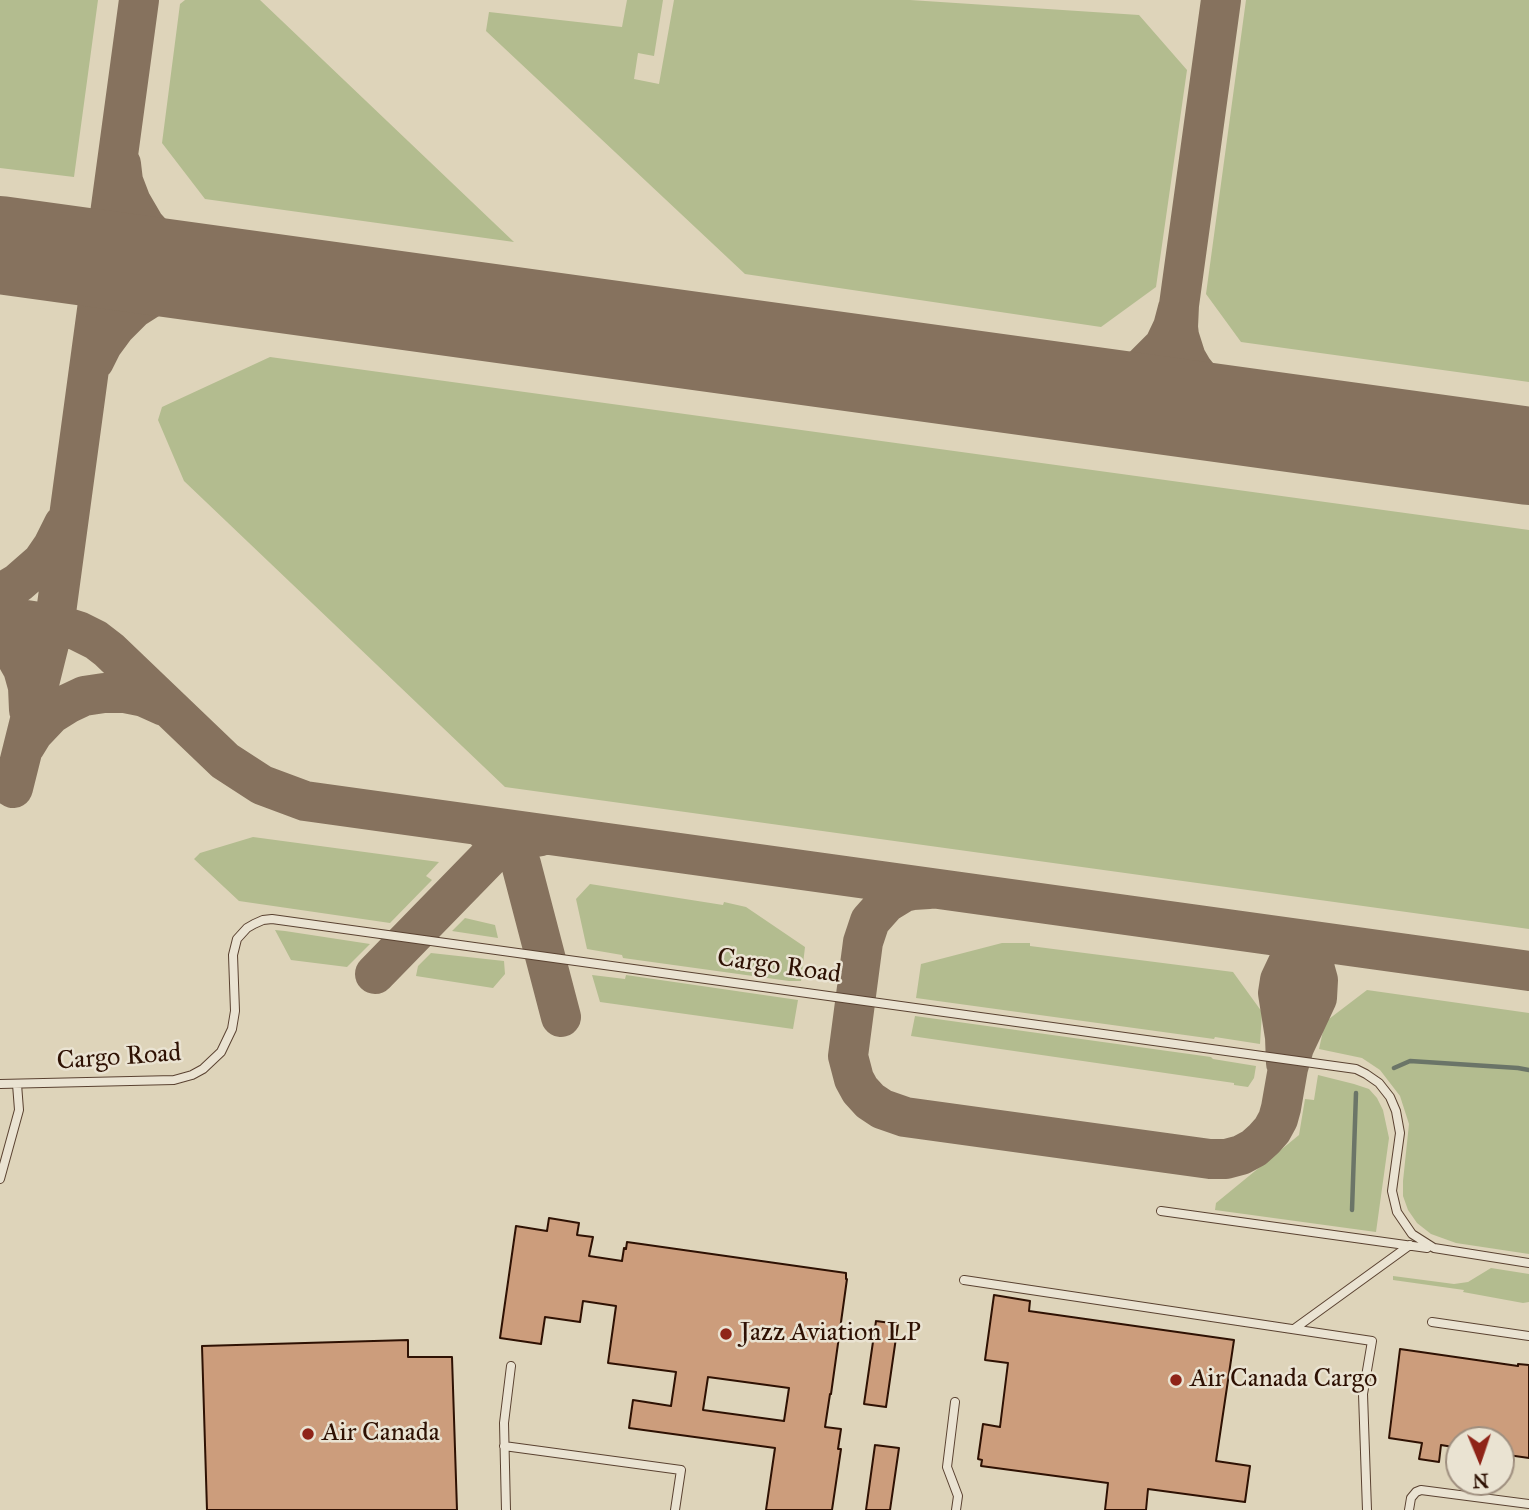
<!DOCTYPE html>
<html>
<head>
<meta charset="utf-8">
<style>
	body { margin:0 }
	#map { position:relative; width:1529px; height:1510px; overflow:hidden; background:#ded4ba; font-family:"IM FELL Great Primer",serif }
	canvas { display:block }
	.north { position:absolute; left:1445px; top:1426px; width:70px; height:70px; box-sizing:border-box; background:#eae3d2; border:2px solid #9f8f7f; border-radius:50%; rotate:178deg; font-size:19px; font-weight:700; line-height:28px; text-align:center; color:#2e1103 }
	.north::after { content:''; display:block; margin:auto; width:24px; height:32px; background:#8f2418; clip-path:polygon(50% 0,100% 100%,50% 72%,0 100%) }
</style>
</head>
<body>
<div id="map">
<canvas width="1529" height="1510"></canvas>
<div class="north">N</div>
</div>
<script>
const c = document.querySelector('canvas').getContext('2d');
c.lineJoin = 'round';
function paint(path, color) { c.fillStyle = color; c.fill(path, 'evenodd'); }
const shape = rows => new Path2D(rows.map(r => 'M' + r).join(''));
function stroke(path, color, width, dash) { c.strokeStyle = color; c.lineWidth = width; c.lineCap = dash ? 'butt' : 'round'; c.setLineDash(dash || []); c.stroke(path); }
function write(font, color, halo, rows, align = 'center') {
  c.font = font + ' "IM FELL Great Primer",serif'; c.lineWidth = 5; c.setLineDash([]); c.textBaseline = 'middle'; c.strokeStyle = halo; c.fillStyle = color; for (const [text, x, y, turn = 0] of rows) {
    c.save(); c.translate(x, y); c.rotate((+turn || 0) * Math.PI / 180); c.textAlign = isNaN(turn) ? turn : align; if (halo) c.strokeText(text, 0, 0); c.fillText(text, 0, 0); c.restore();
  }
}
const green = shape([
	[0,0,98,0,74,177,0,168],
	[185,0,260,0,514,242,205,199,162,143,180,4],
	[627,0,663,0,654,56,638,53,634,79,659,84,674,0,910,0,1139,15,1187,70,1156,287,1101,327,745,274,486,31,489,12,622,27],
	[1246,0,1529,0,1529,382,1241,342,1206,294],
	[270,357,1529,530,1529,929,505,787,184,481,158,420,162,407],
	[253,837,439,862,426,876,432,880,390,923,239,901,194,859,200,853],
	[590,884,723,905,724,902,746,907,805,947,801,981,789,981,623,958,622,955,587,949,576,899],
	[465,918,495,925,498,938,452,931],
	[275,930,285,931,370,944,347,967,291,960],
	[1002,943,1030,943,1030,946,1233,972,1262,1012,1260,1044,1215,1037,1214,1039,916,998,921,964],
	[431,953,504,961,505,974,493,988,416,976,418,966],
	[592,975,625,979,626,975,798,1000,793,1029,600,1002],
	[1367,990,1529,1013,1529,1254,1456,1243,1431,1234,1417,1223,1408,1210,1403,1196,1403,1181,1409,1124,1400,1096,1380,1070,1362,1058,1319,1049,1325,1022],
	[915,1016,1211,1057,1213,1059,1256,1066,1254,1078,1248,1087,1234,1085,1234,1083,911,1036],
	[1318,1075,1354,1084,1369,1089,1377,1098,1383,1110,1389,1138,1376,1232,1215,1210,1216,1203,1299,1135,1305,1099,1314,1100],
	[1491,1268,1529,1274,1529,1302,1523,1303,1463,1292,1464,1290,1393,1280,1393,1276,1454,1284,1468,1282]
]);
const stream = shape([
	[1394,1068,1410,1061,1518,1068,1529,1070],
	[1352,1210,1356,1093]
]);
const taxiway = shape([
	[1221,0,1179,305,1178,327,1179,336,1186,358,1193,370,1209,390,1219,398,1242,410,1295,423],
	[121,164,123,181,131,202,145,226,155,237,173,252,196,265,232,274],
	[94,361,102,345,116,326,133,309,155,295,171,288,194,282,250,279],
	[1037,388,1087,389,1107,386,1125,379,1143,367,1164,346,1173,327,1178,308],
	[0,594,18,583,42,562,53,546,64,524],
	[0,616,59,625,78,631,96,640,109,650,225,761,262,785,305,801,1529,971],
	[0,636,14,653,23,669,28,687,29,710],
	[25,746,33,733,51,714,67,704,84,696,104,693,124,693,144,697,164,706],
	[13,788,55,620,139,0],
	[486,831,510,847,521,864,561,1017],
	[929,889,913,890,904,892,886,903,870,921,863,942,848,1056,854,1079,860,1090,870,1101,882,1109,905,1117,1210,1159,1226,1159,1241,1155,1254,1148,1264,1139,1272,1130,1278,1119,1281,1108,1288,1068,1294,1047,1317,998,1318,980,1313,962,1306,952,1297,944,1278,936],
	[375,974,492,854,510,843,524,839,541,836],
	[1286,1063,1285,1037,1278,993,1280,980,1288,963,1301,951,1314,945,1327,943]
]);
const runway = shape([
	[0,245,1529,456]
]);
const building = shape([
	[549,1218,579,1223,577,1235,593,1237,589,1256,622,1261,624,1248,626,1249,627,1242,846,1273,846,1279,847,1279,831,1394,830,1394,825,1427,841,1429,838,1449,841,1449,832,1510,766,1510,775,1448,629,1428,633,1400,671,1406,676,1372,608,1363,616,1306,583,1301,580,1322,545,1317,541,1344,500,1338,516,1226,547,1231,549,1218],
	[708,1377,789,1388,784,1421,703,1410,708,1377],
	[994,1295,1030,1301,1029,1311,1234,1340,1216,1461,1250,1466,1245,1502,1148,1489,1146,1510,1105,1510,1108,1483,981,1466,982,1460,978,1459,983,1424,1000,1427,1008,1363,985,1360,994,1295],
	[876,1321,898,1324,886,1407,864,1404,876,1321],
	[408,1340,408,1357,452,1357,457,1510,207,1510,202,1346,408,1340],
	[1400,1349,1518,1366,1518,1364,1529,1365,1529,1458,1501,1454,1501,1440,1459,1440,1459,1448,1441,1445,1439,1462,1419,1459,1422,1443,1389,1438,1400,1349],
	[875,1445,899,1448,890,1510,866,1510,875,1445]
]);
const lane = shape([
	[0,1084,174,1080,192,1075,203,1069,221,1052,232,1029,235,1011,233,955,237,939,247,928,254,924,263,920,272,919,1356,1069,1366,1074,1379,1083,1390,1097,1396,1111,1400,1133,1392,1191,1397,1212,1412,1234,1434,1248,1529,1263],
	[0,1179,19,1110,17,1084],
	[1161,1211,1427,1248],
	[964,1280,1372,1341,1363,1394,1367,1510],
	[1432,1322,1529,1336],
	[1294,1329,1410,1245],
	[955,1402,947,1467,958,1496,956,1510],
	[504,1446,681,1470,675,1510],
	[506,1510,504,1423,511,1366],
	[1409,1510,1411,1498,1416,1492,1421,1490,1529,1504]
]);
const markers = [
	[726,1334,7,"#8f2418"],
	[1176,1380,7,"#8f2418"],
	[308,1434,7,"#8f2418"]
];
const streetNames = [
	["Cargo Road",779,967,8],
	["Cargo Road",119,1058,-4]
];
const poiNames = [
	["Jazz Aviation LP",740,1334],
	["Air Canada Cargo",1190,1380],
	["Air Canada",322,1434]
];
paint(green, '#b3bc8f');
stroke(stream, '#6b7568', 4.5);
stroke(taxiway, '#86725e', 40);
stroke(runway, '#86725e', 98);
paint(building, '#cc9d7c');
stroke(building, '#2e1103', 2);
stroke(lane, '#5a4231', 10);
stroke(lane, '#eae3d2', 8);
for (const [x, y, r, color] of markers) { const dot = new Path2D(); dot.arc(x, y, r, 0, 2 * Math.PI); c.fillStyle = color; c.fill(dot); stroke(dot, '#eae3d2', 2.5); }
write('26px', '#2e1103', '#eae3d2', streetNames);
write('26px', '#2e1103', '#eae3d2', poiNames, 'left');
</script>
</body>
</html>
